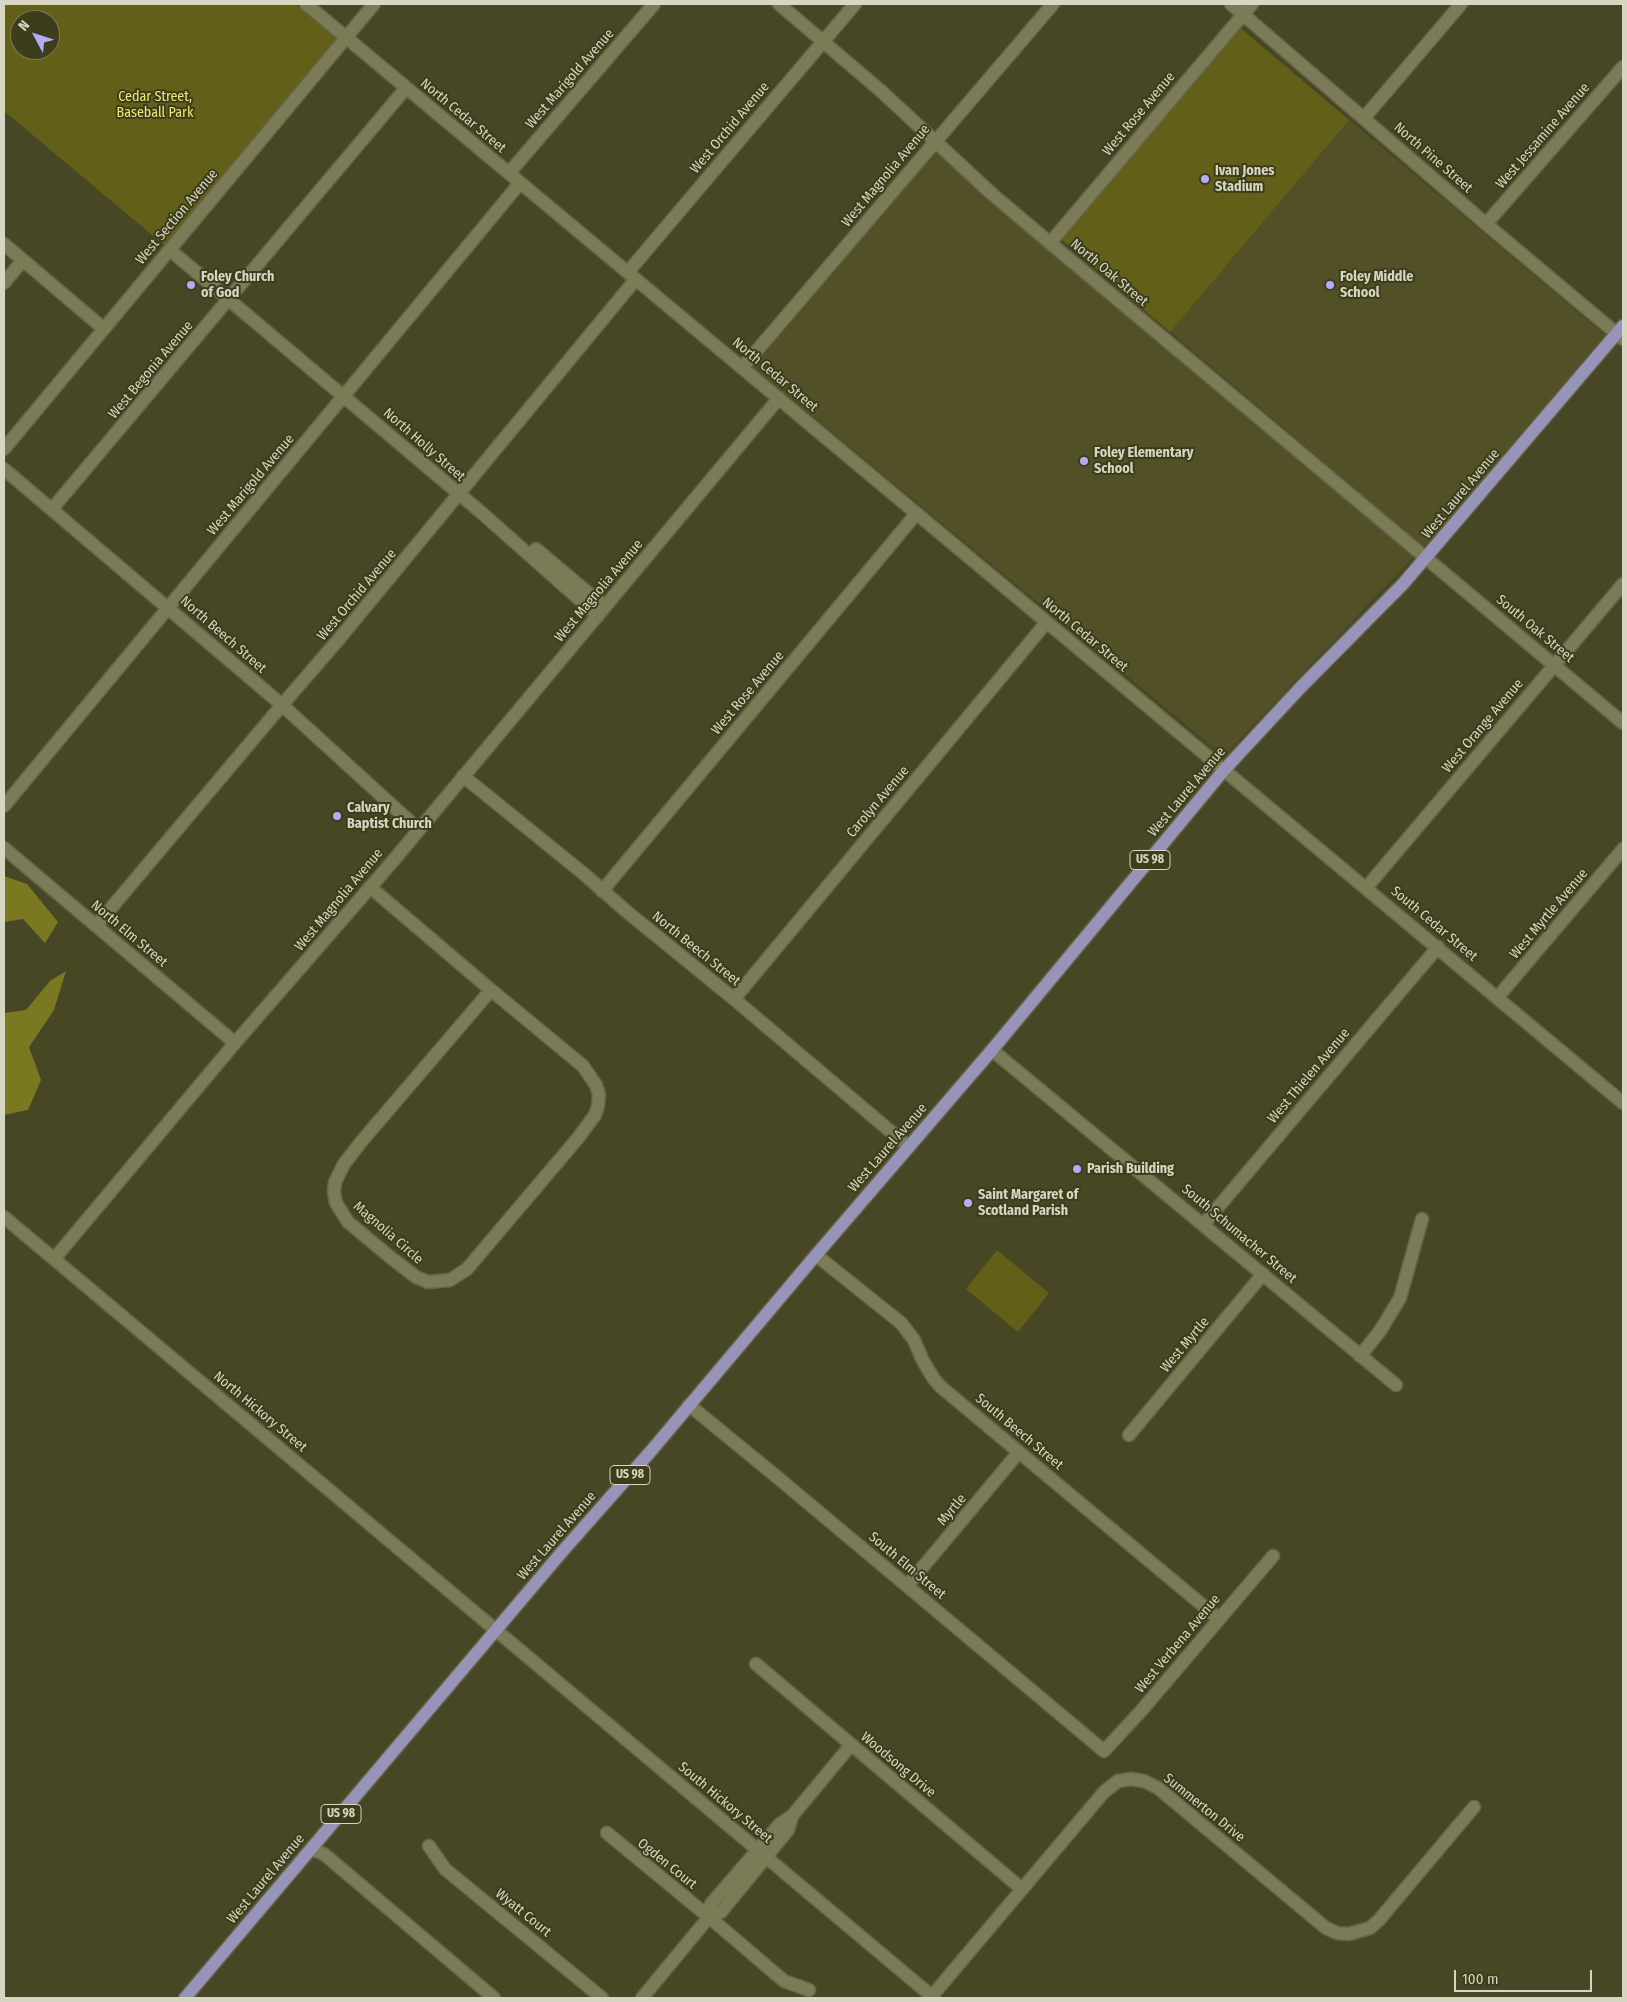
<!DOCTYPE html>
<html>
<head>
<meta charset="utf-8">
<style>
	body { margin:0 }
	#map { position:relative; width:1627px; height:2002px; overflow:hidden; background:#484725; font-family:"Fira Sans Condensed",sans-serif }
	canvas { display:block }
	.frame { position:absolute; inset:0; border:5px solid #d6d6c3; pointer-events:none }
	.north { position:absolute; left:10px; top:10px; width:50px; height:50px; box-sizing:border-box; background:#3d3c1b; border:1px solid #7a7a5e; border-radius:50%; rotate:310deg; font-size:14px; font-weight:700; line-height:20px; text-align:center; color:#d6d6c3 }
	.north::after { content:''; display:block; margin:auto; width:18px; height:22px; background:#b3adf9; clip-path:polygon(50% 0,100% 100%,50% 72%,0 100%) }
	.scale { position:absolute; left:1454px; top:1970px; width:138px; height:22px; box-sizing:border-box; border:2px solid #d6d6c3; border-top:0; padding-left:6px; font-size:15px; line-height:18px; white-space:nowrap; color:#d6d6c3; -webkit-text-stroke:4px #3d3c1b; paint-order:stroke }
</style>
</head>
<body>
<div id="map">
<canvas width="1627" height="2002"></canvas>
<div class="frame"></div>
<div class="north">N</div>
<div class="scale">100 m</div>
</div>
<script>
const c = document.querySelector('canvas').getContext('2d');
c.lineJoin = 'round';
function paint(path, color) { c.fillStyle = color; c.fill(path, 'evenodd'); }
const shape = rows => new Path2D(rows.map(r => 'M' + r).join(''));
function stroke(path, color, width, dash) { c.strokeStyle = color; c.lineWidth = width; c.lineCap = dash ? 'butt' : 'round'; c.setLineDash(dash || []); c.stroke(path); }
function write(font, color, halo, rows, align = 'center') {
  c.font = font + ' "Fira Sans Condensed",sans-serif'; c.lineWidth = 4; c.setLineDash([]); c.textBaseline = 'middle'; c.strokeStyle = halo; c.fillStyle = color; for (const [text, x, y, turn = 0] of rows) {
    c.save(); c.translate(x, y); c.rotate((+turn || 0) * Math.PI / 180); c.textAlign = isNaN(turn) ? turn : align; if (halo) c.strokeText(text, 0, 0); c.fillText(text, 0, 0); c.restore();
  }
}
const built = shape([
	[1239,27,1606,336,1426,549,1060,238],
	[939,147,1415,555,1224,756,753,367]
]);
const green = shape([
	[4,4,295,4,337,39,170,250,4,111],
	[20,20,50,20,50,50,20,50],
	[1239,27,1349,120,1170,332,1060,238],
	[997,1250,1049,1293,1018,1332,966,1289]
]);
const forest = shape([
	[4,876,27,884,58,922,45,943,23,919,4,922],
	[66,971,54,1010,29,1047,41,1080,28,1110,4,1115,4,1013,26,1010,50,981]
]);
const minor = shape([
	[306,4,1623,1103],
	[779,4,881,91,992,194,1050,243,1623,723],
	[1231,4,1486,224,1623,339],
	[1364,118,1461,4],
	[509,173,654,4],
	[1486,224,1623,67],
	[1050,243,1252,4],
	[4,244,104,329],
	[170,250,483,514,598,616],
	[628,272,855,4],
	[4,283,23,260],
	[742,368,1053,4],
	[4,449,374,4],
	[4,469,282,705,418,829],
	[52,509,406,88],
	[536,549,605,607],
	[463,776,584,874,626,911,734,999,909,1147],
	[4,806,520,183],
	[4,848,235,1043],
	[370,887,491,990],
	[1366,888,1623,584],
	[602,891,916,514],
	[96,926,282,705,339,639,636,279],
	[491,990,583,1066,596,1085,599,1095,598,1106,595,1115,578,1138,467,1269,450,1280,428,1282,416,1277,390,1257,348,1222,336,1203,334,1192,335,1182,344,1164,361,1142,491,990],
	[1497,998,1623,849],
	[734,999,1046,623],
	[992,1050,1396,1385],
	[4,1217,934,1998],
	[1203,1225,1438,947],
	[816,1255,901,1323,914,1340,923,1361,934,1379,941,1387,1219,1619],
	[54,1259,235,1043,393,861,779,398],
	[1360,1356,1380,1331,1400,1298,1422,1219],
	[689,1405,777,1477,1104,1751,1141,1711,1273,1556],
	[1129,1435,1263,1274],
	[907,1586,1019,1452],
	[756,1664,1022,1889],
	[792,1816,788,1830,766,1857,721,1912,709,1917,711,1904,780,1824,792,1816],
	[792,1816,851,1745],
	[607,1833,709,1917,784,1981,809,1990],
	[429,1846,445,1869,602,1998],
	[311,1849,324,1854,494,1998],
	[932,1996,1104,1792,1118,1781,1131,1779,1144,1781,1158,1788,1326,1928,1337,1933,1349,1934,1370,1928,1379,1920,1474,1807],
	[642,1998,709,1917]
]);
const major = shape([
	[185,1998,561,1553,651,1451,816,1255,992,1050,1224,770,1301,687,1403,584,1623,326]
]);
const markers = [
	[1205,179,5,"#b3adf9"],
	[191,285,5,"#b3adf9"],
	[1330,285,5,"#b3adf9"],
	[1084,461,5,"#b3adf9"],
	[337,816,5,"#b3adf9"],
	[1077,1169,5,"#b3adf9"],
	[968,1203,5,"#b3adf9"]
];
const shields = [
	[1150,860,40],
	[630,1475,40],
	[341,1814,40]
];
const shieldNames = [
	["US 98",1150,860],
	["US 98",630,1475],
	["US 98",341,1814]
];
const streetNames = [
	["West Marigold Avenue",570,79,-49],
	["West Rose Avenue",1139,114,-50],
	["North Cedar Street",463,116,40],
	["West Orchid Avenue",730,128,-50],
	["West Jessamine Avenue",1543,136,-49],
	["North Pine Street",1433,158,41],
	["West Magnolia Avenue",886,176,-50],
	["West Section Avenue",177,217,-50],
	["North Oak Street",1109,273,40],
	["West Begonia Avenue",151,370,-50],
	["North Cedar Street",775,375,40],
	["North Holly Street",424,445,41],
	["West Marigold Avenue",251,485,-50],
	["West Laurel Avenue",1461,494,-50],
	["West Magnolia Avenue",599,591,-50],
	["West Orchid Avenue",357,595,-50],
	["South Oak Street",1535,629,40],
	["North Beech Street",223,635,41],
	["North Cedar Street",1085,635,40],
	["West Rose Avenue",748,693,-50],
	["West Orange Avenue",1483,726,-50],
	["West Laurel Avenue",1187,792,-50],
	["Carolyn Avenue",878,802,-50],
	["West Magnolia Avenue",339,900,-50],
	["West Myrtle Avenue",1549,914,-50],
	["South Cedar Street",1434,924,40],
	["North Elm Street",129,934,40],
	["North Beech Street",696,949,39],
	["West Thielen Avenue",1309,1076,-50],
	["West Laurel Avenue",888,1148,-49],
	["Magnolia Circle",388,1233,41],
	["South Schumacher Street",1239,1234,40],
	["West Myrtle",1185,1345,-50],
	["North Hickory Street",260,1412,40],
	["South Beech Street",1019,1432,40],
	["Myrtle",952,1510,-50],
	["West Laurel Avenue",557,1536,-49],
	["South Elm Street",907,1566,40],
	["West Verbena Avenue",1178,1644,-50],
	["Woodsong Drive",898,1765,40],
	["South Hickory Street",725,1803,40],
	["Summerton Drive",1204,1808,39],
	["Ogden Court",667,1864,39],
	["West Laurel Avenue",266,1879,-50],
	["Wyatt Court",523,1913,39]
];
const parkNames = [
	["Cedar Street,",155,97],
	["Baseball Park",155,113]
];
const poiNames = [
	["Ivan Jones",1215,171],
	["Stadium",1215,187],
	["Foley Church",201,277],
	["of God",201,293],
	["Foley Middle",1340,277],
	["School",1340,293],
	["Foley Elementary",1094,453],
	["School",1094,469],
	["Calvary",347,808],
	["Baptist Church",347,824],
	["Parish Building",1087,1169],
	["Saint Margaret of",978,1195],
	["Scotland Parish",978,1211]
];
paint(built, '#515027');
paint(green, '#615f18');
paint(forest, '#7a7821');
stroke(minor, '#646346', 15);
stroke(major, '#646346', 15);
stroke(minor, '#7b7b57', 12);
stroke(major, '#9893b9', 12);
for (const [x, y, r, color] of markers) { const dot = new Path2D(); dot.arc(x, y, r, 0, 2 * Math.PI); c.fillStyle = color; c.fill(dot); stroke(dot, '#3d3c1b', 2); }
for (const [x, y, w] of shields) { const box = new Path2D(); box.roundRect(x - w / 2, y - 9.5, w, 19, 4); c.fillStyle = '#3d3c1b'; c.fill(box); stroke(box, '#d6d6c3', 1); }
write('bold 12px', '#d6d6c3', null, shieldNames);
write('14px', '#d6d6c3', '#3d3c1b', streetNames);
write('14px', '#ece978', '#3d3c1b', parkNames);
write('bold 14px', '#d6d6c3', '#3d3c1b', poiNames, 'left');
</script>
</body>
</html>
